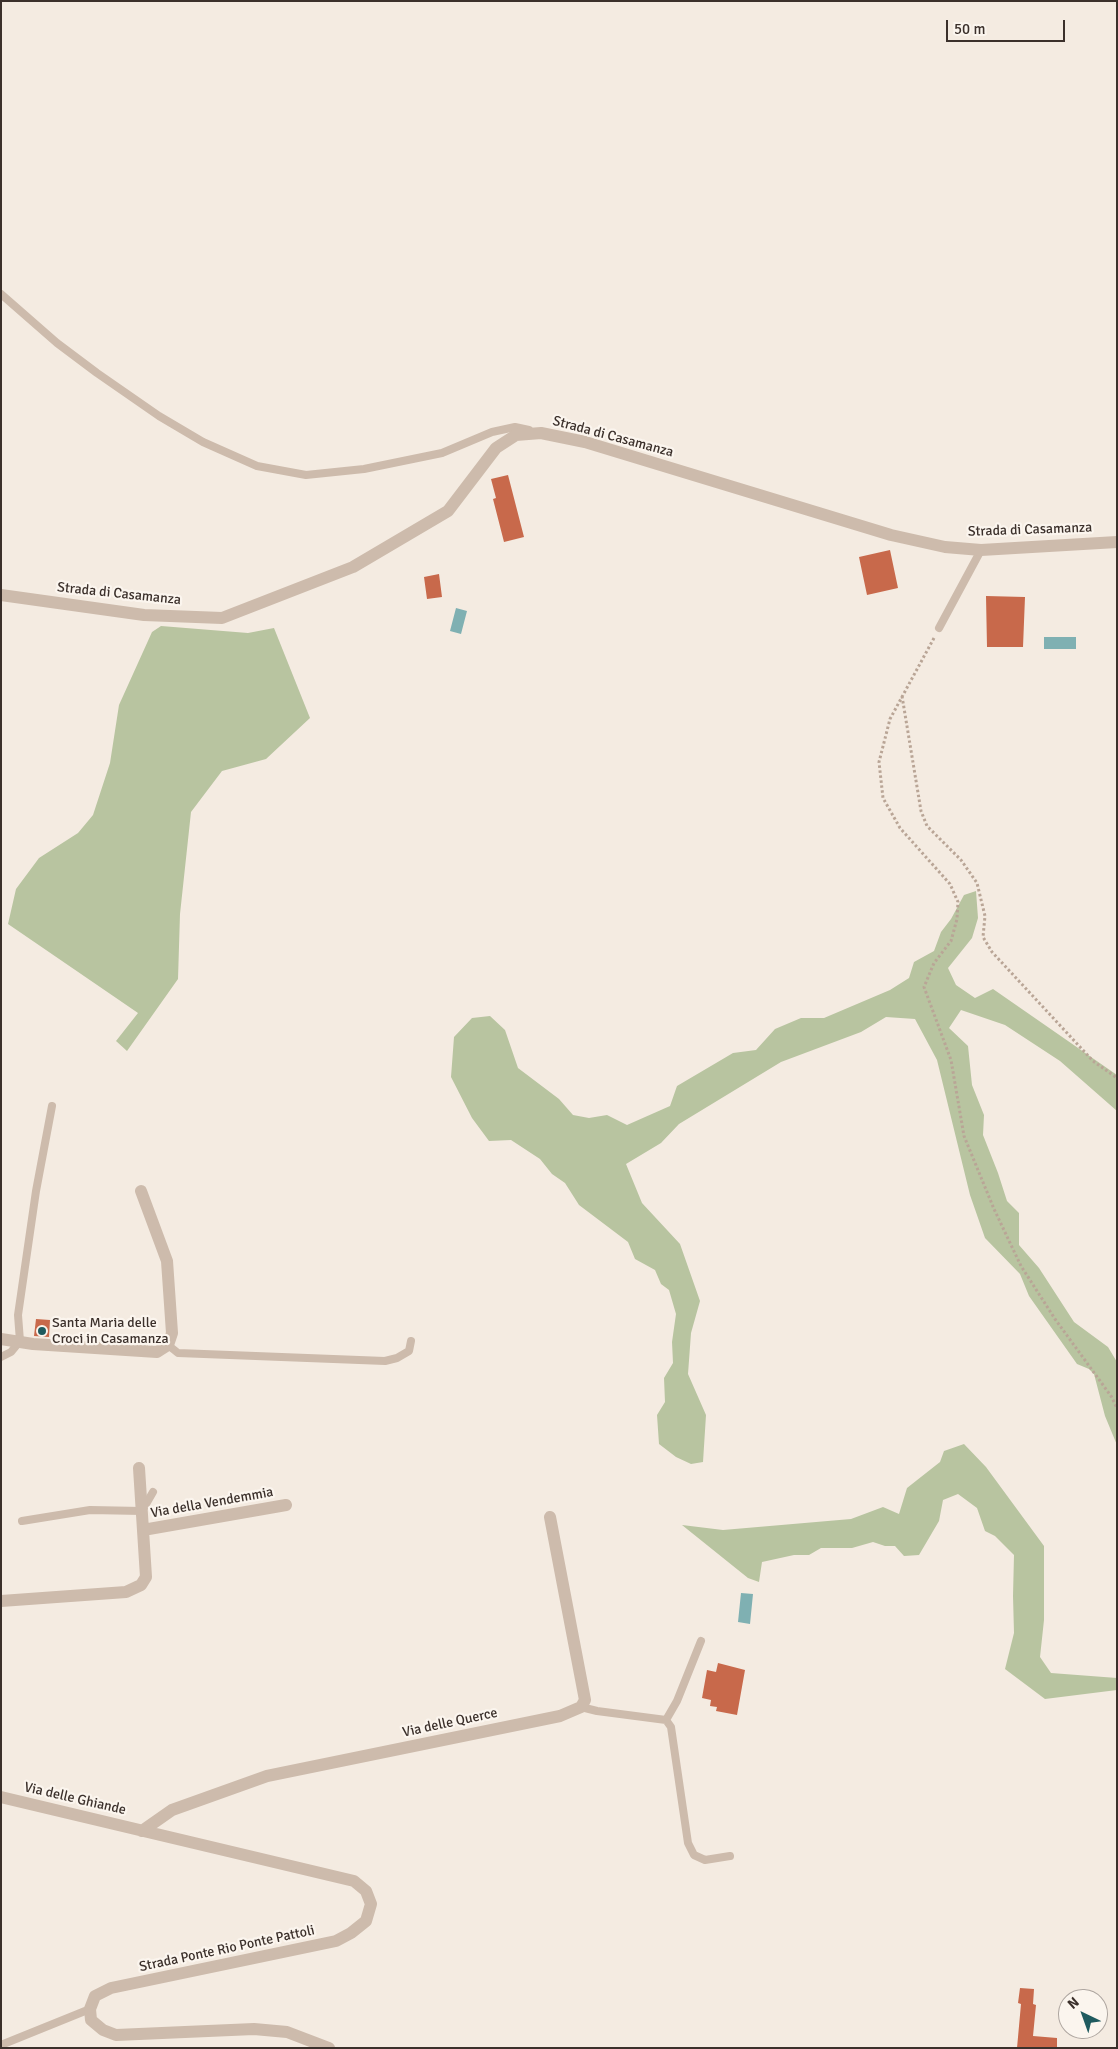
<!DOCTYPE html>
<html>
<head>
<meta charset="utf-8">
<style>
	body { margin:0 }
	#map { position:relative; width:1118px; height:2049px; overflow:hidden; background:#f4ebe1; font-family:Signika,sans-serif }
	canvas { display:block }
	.frame { position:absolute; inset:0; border:2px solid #3b302b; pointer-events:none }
	.north { position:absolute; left:1058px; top:1989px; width:50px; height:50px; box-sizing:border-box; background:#fbf5ee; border:1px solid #aea6a0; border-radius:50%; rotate:318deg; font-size:14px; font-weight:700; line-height:20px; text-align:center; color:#3b302b }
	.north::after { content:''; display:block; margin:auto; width:18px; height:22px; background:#1f5a5e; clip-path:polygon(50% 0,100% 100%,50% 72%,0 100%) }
	.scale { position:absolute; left:946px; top:20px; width:119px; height:22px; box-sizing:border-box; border:2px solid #3b302b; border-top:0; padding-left:6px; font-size:15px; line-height:18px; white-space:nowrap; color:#3b302b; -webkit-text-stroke:4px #fbf5ee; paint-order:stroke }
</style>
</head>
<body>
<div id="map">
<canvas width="1118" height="2049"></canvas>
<div class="frame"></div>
<div class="north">N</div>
<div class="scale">50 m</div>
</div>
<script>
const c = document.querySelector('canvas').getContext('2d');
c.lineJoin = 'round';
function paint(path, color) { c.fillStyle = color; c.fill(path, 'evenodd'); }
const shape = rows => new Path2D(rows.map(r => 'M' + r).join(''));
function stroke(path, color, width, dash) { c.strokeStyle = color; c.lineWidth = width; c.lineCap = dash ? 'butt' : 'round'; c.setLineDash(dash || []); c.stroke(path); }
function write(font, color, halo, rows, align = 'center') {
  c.font = font + ' Signika,sans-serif'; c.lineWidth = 4.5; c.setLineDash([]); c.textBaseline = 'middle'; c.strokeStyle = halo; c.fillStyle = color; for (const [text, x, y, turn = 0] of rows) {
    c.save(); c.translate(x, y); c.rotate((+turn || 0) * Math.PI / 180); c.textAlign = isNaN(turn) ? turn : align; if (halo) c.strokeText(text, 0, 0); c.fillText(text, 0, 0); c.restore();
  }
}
const green = shape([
	[161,626,248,633,274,628,310,718,266,759,222,771,191,812,180,914,178,979,127,1051,116,1041,138,1013,8,924,16,889,39,858,78,833,93,815,110,763,119,705,152,632],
	[976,891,978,918,972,938,948,968,956,985,975,998,993,989,1117,1075,1117,1111,1060,1061,1005,1025,961,1010,949,1028,968,1046,972,1085,984,1115,983,1135,998,1173,1007,1201,1019,1213,1019,1245,1039,1268,1074,1322,1108,1347,1117,1362,1117,1445,1105,1416,1094,1374,1089,1369,1077,1364,1029,1296,1020,1274,985,1238,970,1195,937,1060,915,1019,886,1017,861,1032,781,1062,679,1124,661,1143,626,1164,642,1203,680,1244,700,1301,691,1333,688,1374,706,1415,703,1462,691,1464,676,1457,659,1444,657,1415,665,1402,664,1378,673,1363,672,1342,676,1314,669,1290,661,1284,655,1270,635,1259,628,1242,579,1205,565,1183,552,1174,540,1159,511,1140,489,1141,472,1118,451,1077,454,1037,472,1018,490,1016,505,1030,518,1068,559,1099,573,1115,589,1118,607,1115,627,1125,670,1106,677,1086,733,1053,756,1050,775,1029,801,1018,824,1018,890,990,909,978,914,962,934,951,941,932,951,919,964,895],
	[964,1444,986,1467,1044,1546,1044,1620,1040,1657,1051,1673,1117,1678,1117,1690,1045,1699,1005,1669,1014,1633,1013,1596,1014,1555,995,1536,985,1531,977,1508,958,1494,943,1500,939,1521,919,1555,904,1556,895,1546,885,1546,873,1542,852,1548,821,1548,809,1555,794,1555,762,1562,759,1582,748,1578,682,1525,723,1530,851,1519,883,1507,899,1514,907,1488,940,1462,944,1451]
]);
const water = shape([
	[456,608,467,611,461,634,450,631],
	[1044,637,1076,637,1076,649,1044,649],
	[741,1593,753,1594,750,1624,738,1622]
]);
const building = shape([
	[508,475,524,537,504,542,493,499,496,498,491,479],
	[890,550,898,588,867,595,859,557],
	[439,574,442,597,427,599,424,577],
	[986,596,1025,597,1023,647,987,647],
	[36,1319,50,1320,49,1337,34,1336],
	[718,1663,745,1670,737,1715,716,1711,717,1707,710,1706,711,1700,702,1698,707,1670,716,1672],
	[1020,1988,1034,1989,1033,2004,1036,2005,1033,2036,1057,2038,1057,2048,1017,2048,1021,2004,1018,2003]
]);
const path = shape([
	[934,638,890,719,879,762,883,798,900,828,950,884,958,902,957,919,951,941,934,963,924,987,951,1060,964,1136,994,1209,1021,1266,1055,1319,1111,1396,1117,1408],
	[902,696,921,811,927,826,961,860,977,883,985,916,983,937,992,952,1093,1061,1117,1078]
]);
const service = shape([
	[1,294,57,343,97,373,159,416,203,442,257,466,306,475,364,469,442,453,492,432,515,427,529,430],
	[939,628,981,550],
	[168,1345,178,1353,385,1361,397,1358,409,1351,411,1341],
	[1,1357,11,1352,20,1341,18,1315,36,1191,52,1106],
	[22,1521,90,1510,142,1511,153,1492],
	[581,1707,597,1711,666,1720,677,1701,701,1641],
	[666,1720,671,1727,688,1843,694,1855,705,1860,730,1856],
	[1,2045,90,2009]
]);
const minor = shape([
	[1,595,144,615,222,618,353,567,448,511,496,448,516,435,541,433,585,442,891,535,945,547,981,550,1117,542],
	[1,1339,33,1344,157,1352,168,1345,172,1333,167,1261,141,1191],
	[143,1530,286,1505],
	[1,1601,126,1592,141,1585,146,1577,139,1468],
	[1,1797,354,1881,366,1891,371,1904,366,1921,351,1933,336,1941,111,1988,95,1996,90,2009,91,2020,103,2030,116,2035,254,2029,287,2032,329,2048],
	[142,1831,172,1810,267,1776,560,1716,581,1707,585,1700,550,1517]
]);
const markers = [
	[42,1331,5,"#1f5a5e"]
];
const streetNames = [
	["Strada di Casamanza",613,437,15],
	["Strada di Casamanza",1030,530,-2],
	["Strada di Casamanza",119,594,6],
	["Via della Vendemmia",212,1503,-10],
	["Via delle Querce",450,1723,-12],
	["Via delle Ghiande",75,1799,13],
	["Strada Ponte Rio Ponte Pattoli",227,1949,-12]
];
const poiNames = [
	["Santa Maria delle",52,1323],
	["Croci in Casamanza",52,1339]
];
paint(green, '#b8c4a0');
paint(water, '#7fb0b2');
paint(building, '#c8694b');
stroke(path, '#b9a596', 3, [2.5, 2.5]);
stroke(service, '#cdbbac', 8);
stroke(minor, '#cdbbac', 12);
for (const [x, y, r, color] of markers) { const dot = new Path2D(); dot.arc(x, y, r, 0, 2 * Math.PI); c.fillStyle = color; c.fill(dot); stroke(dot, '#fbf5ee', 2); }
write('14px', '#3b302b', '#fbf5ee', streetNames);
write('14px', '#3b302b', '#fbf5ee', poiNames, 'left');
</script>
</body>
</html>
